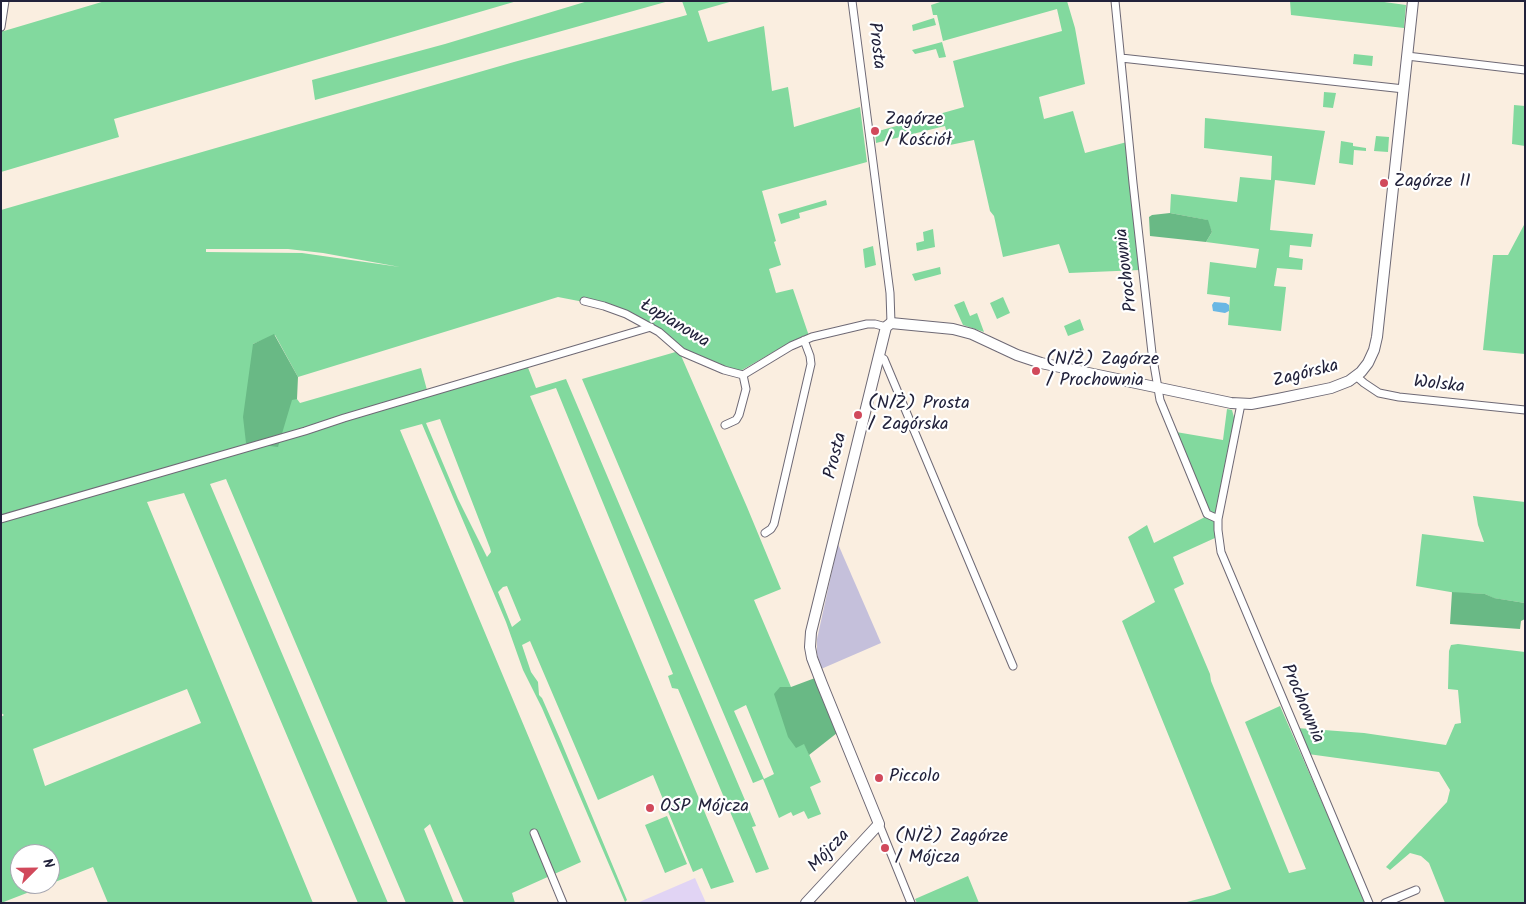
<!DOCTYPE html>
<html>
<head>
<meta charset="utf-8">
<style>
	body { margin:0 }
	#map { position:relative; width:1526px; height:904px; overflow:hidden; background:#faeee0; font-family:Kalam,sans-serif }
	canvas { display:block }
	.frame { position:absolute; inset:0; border:2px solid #22223b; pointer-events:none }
	.north { position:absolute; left:10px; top:844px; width:50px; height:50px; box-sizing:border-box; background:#fff; border:1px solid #a7a7b1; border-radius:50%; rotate:67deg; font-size:14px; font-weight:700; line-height:20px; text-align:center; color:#22223b }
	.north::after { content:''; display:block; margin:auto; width:18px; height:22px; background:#d1495b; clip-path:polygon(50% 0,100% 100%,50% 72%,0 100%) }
</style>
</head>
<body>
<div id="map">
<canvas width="1526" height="904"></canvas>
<div class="frame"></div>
<div class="north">N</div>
</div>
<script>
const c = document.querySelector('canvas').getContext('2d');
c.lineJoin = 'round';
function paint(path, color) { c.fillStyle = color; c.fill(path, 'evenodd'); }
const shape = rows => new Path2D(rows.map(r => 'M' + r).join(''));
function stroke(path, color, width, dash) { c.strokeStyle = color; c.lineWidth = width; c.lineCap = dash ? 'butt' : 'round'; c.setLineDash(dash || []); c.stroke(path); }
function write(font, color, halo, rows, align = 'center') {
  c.font = font + ' Kalam,sans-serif'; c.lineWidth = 4.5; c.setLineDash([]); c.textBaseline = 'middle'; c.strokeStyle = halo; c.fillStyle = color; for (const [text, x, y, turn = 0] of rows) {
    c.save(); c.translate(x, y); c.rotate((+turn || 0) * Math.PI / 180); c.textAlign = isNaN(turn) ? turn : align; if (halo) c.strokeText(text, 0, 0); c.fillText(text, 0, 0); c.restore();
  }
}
const built = shape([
	[695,878,706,903,637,903]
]);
const industrial = shape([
	[838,544,881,643,821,669,817,653,817,639]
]);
const green = shape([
	[105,1,517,1,114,119,119,137,1,172,1,2,5,2,4,10,7,9,4,31],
	[588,1,669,1,315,100,312,80,445,44],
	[682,1,733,1,698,11,708,42,764,26,772,91,788,87,794,127,860,107,867,162,762,191,776,241,774,242,781,265,769,269,776,293,793,289,809,336,789,343,742,370,738,371,682,349,663,331,620,309,558,297,298,377,275,335,253,344,292,399,297,399,300,403,421,368,427,390,525,360,536,388,566,379,756,826,752,827,769,869,756,873,678,689,672,688,668,676,673,674,556,388,530,396,734,882,711,889,702,868,693,872,653,775,598,800,530,641,522,645,531,672,538,682,539,695,542,698,560,739,627,900,625,902,542,708,523,670,506,622,422,424,400,430,581,862,512,893,515,903,464,903,430,824,424,829,454,903,406,903,226,479,210,484,388,903,358,903,184,493,147,502,313,903,108,903,93,867,50,884,50,854,20,854,20,884,50,884,1,903,1,717,4,715,1,713,1,210,514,62,687,15],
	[206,249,288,249,323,253,400,267,302,253,206,252],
	[440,419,490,548,491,552,487,557,458,499,426,423],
	[507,586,521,620,512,627,498,592,503,587],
	[187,689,201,723,45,786,33,749],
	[943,1,1067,1,1075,28,1085,84,1039,97,1044,119,1073,111,1085,153,1127,142,1140,270,1069,273,1059,244,1003,257,994,216,990,211,974,140,950,145,945,126,876,143,875,132,964,107,953,61,1062,31,1057,9,943,41,937,15,933,15,931,5],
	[1290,1,1377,1,1406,5,1404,28,1291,15],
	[934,18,936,25,913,31,912,25],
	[942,42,946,57,939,58,936,49,915,54,912,50],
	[1354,54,1373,56,1372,66,1353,64],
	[1324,92,1336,93,1333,108,1323,107],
	[1514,105,1525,106,1525,146,1512,144],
	[1205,118,1325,131,1315,185,1275,180,1270,230,1313,234,1311,247,1290,245,1289,257,1303,259,1302,270,1277,268,1274,286,1286,287,1281,331,1228,325,1230,297,1207,294,1210,262,1256,268,1259,249,1206,242,1212,232,1207,220,1170,213,1171,194,1237,202,1240,177,1271,180,1272,156,1204,148],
	[1376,136,1389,137,1388,152,1374,151],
	[1341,141,1353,143,1353,146,1366,148,1366,151,1354,150,1353,165,1339,163],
	[826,200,827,205,799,213,800,218,781,224,778,214],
	[1525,219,1525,354,1483,350,1493,255,1508,255,1524,225],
	[933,229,935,247,917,251,916,243,924,241,923,232],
	[873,246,876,265,865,268,863,249],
	[940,267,941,274,915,281,912,274],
	[1003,297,1010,313,997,319,990,303],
	[964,301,970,316,977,313,984,332,963,325,954,305],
	[1080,319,1084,330,1068,336,1064,326],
	[679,351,747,507,781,589,754,600,791,687,780,687,821,782,810,787,821,814,808,819,804,811,793,816,791,812,779,818,763,779,753,783,582,379],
	[746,705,774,774,764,779,734,711],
	[1227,409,1232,410,1235,421,1216,513,1214,515,1210,514,1176,432,1223,440],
	[1473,496,1525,502,1525,603,1493,598,1485,594,1456,593,1416,586,1422,534,1484,542,1478,525],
	[1205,517,1215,522,1215,538,1173,557,1184,584,1174,589,1210,674,1211,681,1289,873,1306,869,1245,722,1280,706,1366,903,1183,903,1214,895,1231,889,1122,621,1155,602,1128,537,1147,525,1154,543],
	[1458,644,1525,652,1525,903,1445,903,1429,863,1421,856,1410,853,1390,870,1386,867,1447,802,1450,790,1439,772,1308,754,1297,728,1364,733,1446,745,1455,724,1461,723,1458,690,1448,689,1449,651,1451,645],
	[667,816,687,864,665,873,645,825],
	[968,876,979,903,917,903,915,899]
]);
const forest = shape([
	[1170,213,1208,220,1212,232,1206,242,1150,236,1149,217,1152,215],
	[274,334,298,377,297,399,292,400,278,447,246,443,243,417,253,344],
	[1452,592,1485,594,1494,598,1525,603,1525,619,1521,621,1520,629,1450,624],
	[815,678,837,733,809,755,804,744,796,748,788,737,774,694,780,687,791,687]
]);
const water = shape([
	[1214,302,1226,303,1229,305,1229,311,1225,313,1213,311,1212,305]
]);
const street = shape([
	[852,1,890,293,891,323],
	[1115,1,1133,183,1152,353,1160,400,1207,514,1218,519],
	[1,27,5,1],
	[1407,56,1525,70],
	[1121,58,1404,89],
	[584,301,604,306,626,314,659,332,682,352,724,370,743,375,791,346,812,337,867,324,875,324,886,327],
	[878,356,884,359,1013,666],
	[1356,376,1364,383,1379,393,1399,397,1525,410],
	[1241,404,1218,519,1218,530,1221,552,1369,903],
	[725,425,736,420,739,415,746,389,743,375],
	[1,519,305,431,344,418,651,327],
	[765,533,771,529,774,524,811,364,810,356,804,340],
	[879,824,911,903],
	[534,833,563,903],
	[1385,903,1416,890]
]);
const secondary = shape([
	[806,903,879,824,822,684,812,658,810,647,811,632,886,327,891,323,953,329,972,334,1017,355,1041,363,1231,403,1251,404,1278,399,1331,388,1349,381,1361,372,1368,363,1374,350,1377,337,1413,1]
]);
const markers = [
	[875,131,5,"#d1495b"],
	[1384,183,5,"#d1495b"],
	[1036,371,5,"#d1495b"],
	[858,415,5,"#d1495b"],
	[879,778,5,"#d1495b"],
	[650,808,5,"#d1495b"],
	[885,848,5,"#d1495b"]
];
const streetNames = [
	["Prosta",875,46,83],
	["Prochownia",1128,270,-97],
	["Łopianowa",674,325,31],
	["Zagórska",1306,375,-14],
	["Wolska",1439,386,6],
	["Prosta",837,456,-76],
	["Prochownia",1301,704,67],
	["Mójcza",830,852,-47]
];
const poiNames = [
	["Zagórze",885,121],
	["/ Kościół",885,142],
	["Zagórze II",1394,183],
	["(N/Ż) Zagórze",1046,361],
	["/ Prochownia",1046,382],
	["(N/Ż) Prosta",868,405],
	["/ Zagórska",868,426],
	["Piccolo",889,778],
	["OSP Mójcza",660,808],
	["(N/Ż) Zagórze",895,838],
	["/ Mójcza",895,859]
];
paint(built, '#e1d4f4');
paint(industrial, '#c5c0db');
paint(green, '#82d99e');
paint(forest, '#69b985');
paint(water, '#6ab7e4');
stroke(street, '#6e6975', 9);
stroke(secondary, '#6e6975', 12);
stroke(street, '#fff', 7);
stroke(secondary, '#fff', 10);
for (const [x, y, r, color] of markers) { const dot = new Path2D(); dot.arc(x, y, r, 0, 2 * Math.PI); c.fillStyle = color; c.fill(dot); stroke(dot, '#fff', 2); }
write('18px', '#22223b', '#fff', streetNames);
write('18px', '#22223b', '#fff', poiNames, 'left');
</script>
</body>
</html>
